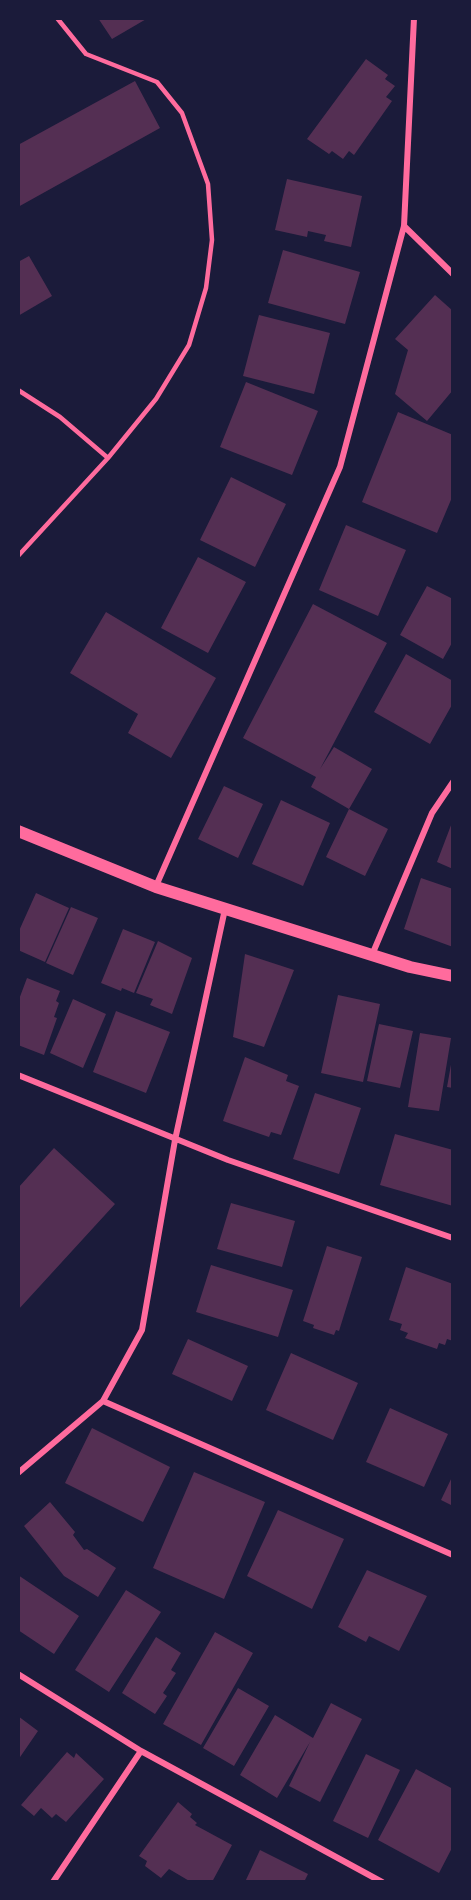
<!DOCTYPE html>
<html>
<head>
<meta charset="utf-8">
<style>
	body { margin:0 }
	#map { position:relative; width:471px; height:1900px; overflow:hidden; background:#1b1b3a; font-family:"DM Sans",sans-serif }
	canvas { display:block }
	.frame { position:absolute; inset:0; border:20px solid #1b1b3a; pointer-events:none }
</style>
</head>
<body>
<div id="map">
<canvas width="471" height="1900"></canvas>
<div class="frame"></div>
</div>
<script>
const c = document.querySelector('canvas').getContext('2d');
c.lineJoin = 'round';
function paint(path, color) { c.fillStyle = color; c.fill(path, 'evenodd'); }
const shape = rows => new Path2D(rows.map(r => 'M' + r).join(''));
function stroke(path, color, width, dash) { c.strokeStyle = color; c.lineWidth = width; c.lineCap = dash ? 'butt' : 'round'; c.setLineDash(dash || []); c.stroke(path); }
const building = shape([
	[98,18,148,18,112,39],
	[366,59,388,75,385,79,395,86,386,97,392,101,354,155,349,151,343,159,332,151,329,154,307,139],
	[135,81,160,128,18,207,18,145],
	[287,179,362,196,351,247,324,241,326,235,308,231,307,237,275,230],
	[283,250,360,272,345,324,268,303],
	[29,256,52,296,18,316,18,262],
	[435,295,453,311,453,390,427,421,395,394,408,350,395,339],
	[259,315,330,333,314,394,243,376],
	[246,382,318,411,292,475,220,447],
	[398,412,453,435,453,495,437,533,362,502],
	[231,477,286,504,255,567,200,540],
	[346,525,406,550,378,616,319,590],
	[198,557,246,582,208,653,161,628],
	[427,586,453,599,453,641,443,659,400,635],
	[313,604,387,643,320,769,334,747,372,769,349,809,311,787,316,777,243,738],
	[106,612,216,678,171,758,128,733,138,714,70,673],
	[406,654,453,681,453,703,430,744,374,712],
	[224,786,263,804,238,858,198,839],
	[281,800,330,823,303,886,252,864],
	[349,809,388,829,365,876,326,857],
	[453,820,453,869,437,862],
	[421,878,453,889,453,947,404,929],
	[36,893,69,908,45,962,18,950,18,933],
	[71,907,98,918,73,975,46,963],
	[123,929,155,942,134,993,122,988,121,991,101,983],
	[158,941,192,958,172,1014,150,1005,153,999,136,993],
	[245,954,294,970,264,1047,233,1037],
	[27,978,60,991,56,1001,59,1003,54,1017,57,1018,44,1055,18,1045,18,1002],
	[338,995,380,1004,363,1082,321,1073],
	[73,999,106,1014,83,1068,50,1053],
	[116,1011,170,1032,146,1093,93,1072],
	[379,1024,413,1031,400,1088,367,1081],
	[420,1033,451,1038,439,1111,408,1107],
	[245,1057,288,1075,286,1081,299,1086,281,1135,271,1132,269,1137,223,1121],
	[452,1059,453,1059,453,1088,447,1087],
	[315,1093,361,1108,339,1174,293,1159],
	[395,1134,453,1150,453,1206,380,1185],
	[54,1148,115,1204,18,1310,18,1188],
	[231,1203,295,1221,282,1267,217,1249],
	[327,1246,362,1257,339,1331,336,1330,334,1335,313,1328,314,1325,303,1321],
	[211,1265,293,1290,278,1337,196,1312],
	[406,1267,453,1284,453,1341,447,1339,445,1345,439,1343,437,1349,405,1338,408,1333,400,1330,402,1324,389,1320],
	[188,1339,248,1366,232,1401,172,1374],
	[291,1353,358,1383,333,1440,266,1410],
	[390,1408,448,1434,424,1487,366,1462],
	[92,1428,170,1467,143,1522,65,1483],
	[194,1472,265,1502,224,1599,153,1568],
	[453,1475,453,1506,441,1500],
	[50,1502,75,1532,73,1535,84,1550,87,1549,116,1568,98,1597,64,1576,24,1526],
	[278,1510,344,1539,312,1609,247,1576],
	[367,1570,427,1596,399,1651,369,1636,366,1642,338,1627],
	[18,1575,79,1616,54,1654,18,1630],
	[126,1590,161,1612,109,1692,75,1670],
	[215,1632,253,1653,201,1745,163,1724],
	[156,1637,181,1653,171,1670,176,1673,163,1693,167,1696,155,1714,122,1693],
	[238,1688,269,1706,234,1766,203,1748],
	[331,1703,362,1719,320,1802,289,1786,310,1742,277,1798,240,1775,275,1715,313,1738],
	[18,1716,38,1731,18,1760],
	[67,1752,74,1758,76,1753,104,1779,66,1822,56,1814,52,1818,41,1808,34,1816,21,1805],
	[366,1754,400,1770,368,1838,333,1821],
	[416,1769,453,1789,453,1846,439,1873,378,1840],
	[178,1802,192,1814,190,1817,197,1823,195,1825,232,1845,212,1882,191,1882,169,1869,161,1878,145,1866,147,1861,139,1856],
	[260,1850,308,1874,304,1882,245,1882]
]);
const service = shape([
	[18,390,60,417,108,458],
	[18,556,108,458,156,399,189,345,206,288,212,240,208,184,182,113,157,82,86,54,57,18]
]);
const minor = shape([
	[404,226,453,274],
	[156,886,340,467,404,226,414,18],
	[372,955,432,813,453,782],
	[18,1075,228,1160,453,1238],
	[103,1401,453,1555],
	[18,1473,103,1401,142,1330,175,1140,225,909],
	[18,1674,141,1751,382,1882],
	[53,1882,141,1751]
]);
const secondary = shape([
	[18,831,156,887,410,967,453,976]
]);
paint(building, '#542f53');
stroke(service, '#ff6b9d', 4.5);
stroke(minor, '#ff6b9d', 6);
stroke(secondary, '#ff6b9d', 12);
</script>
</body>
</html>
